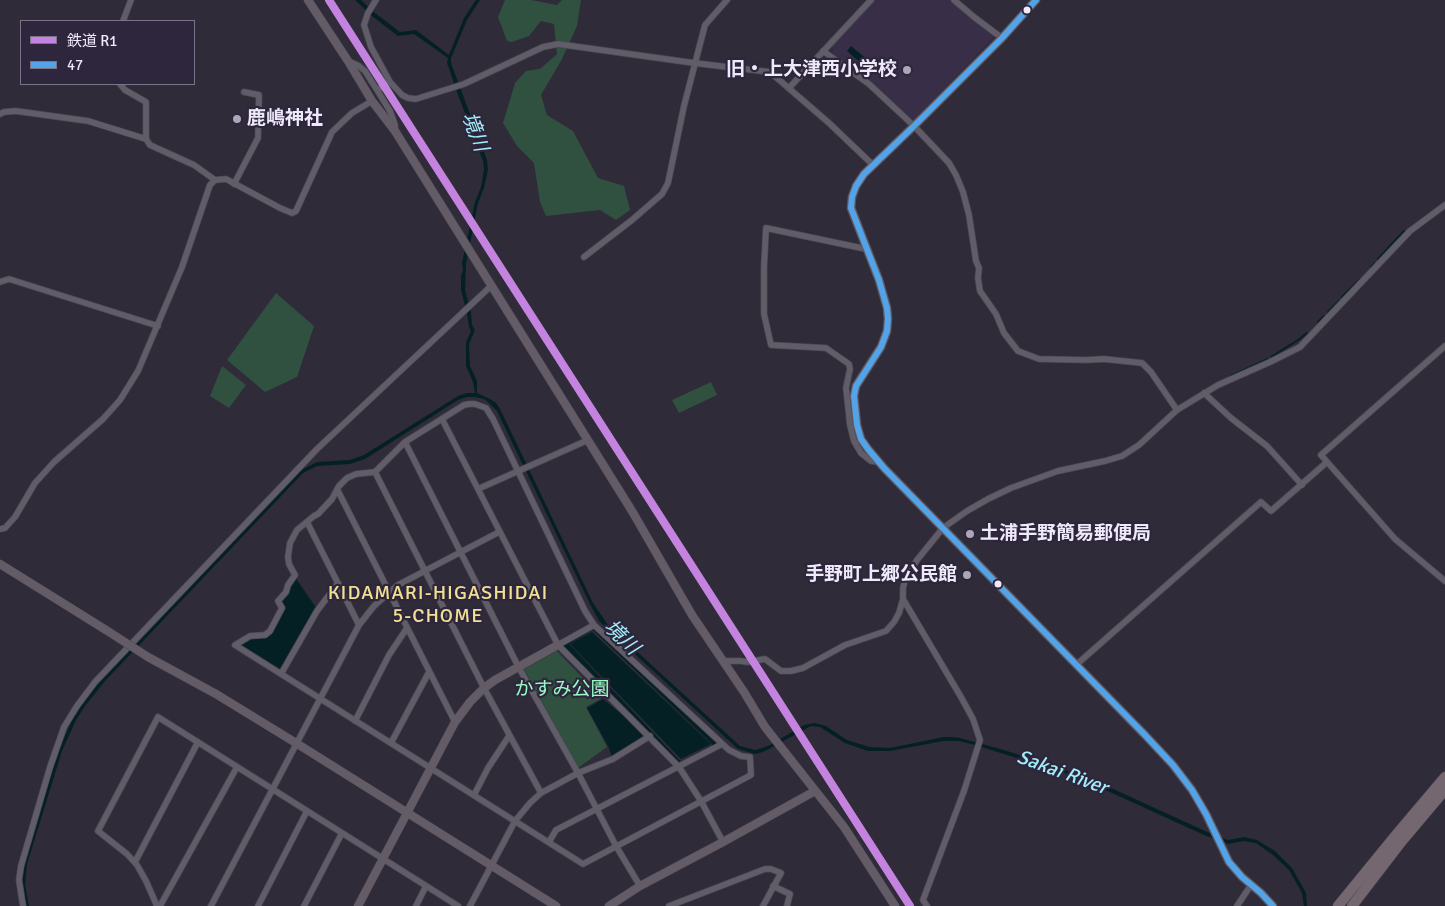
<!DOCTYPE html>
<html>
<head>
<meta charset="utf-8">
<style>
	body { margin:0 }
	#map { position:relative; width:1445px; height:906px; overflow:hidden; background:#2f2b38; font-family:Signika,"Noto Sans JP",sans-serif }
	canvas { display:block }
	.legend { position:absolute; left:20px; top:20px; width:175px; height:65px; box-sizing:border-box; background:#2e263d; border:1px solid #7b7489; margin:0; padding:6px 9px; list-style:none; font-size:15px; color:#efeafa }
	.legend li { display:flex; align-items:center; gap:10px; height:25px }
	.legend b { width:25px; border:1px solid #7b7489 }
</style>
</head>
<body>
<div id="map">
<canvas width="1445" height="906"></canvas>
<ul class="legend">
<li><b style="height:6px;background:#c483df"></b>鉄道 R1</li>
<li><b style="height:6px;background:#53a3e8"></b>47</li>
</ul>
</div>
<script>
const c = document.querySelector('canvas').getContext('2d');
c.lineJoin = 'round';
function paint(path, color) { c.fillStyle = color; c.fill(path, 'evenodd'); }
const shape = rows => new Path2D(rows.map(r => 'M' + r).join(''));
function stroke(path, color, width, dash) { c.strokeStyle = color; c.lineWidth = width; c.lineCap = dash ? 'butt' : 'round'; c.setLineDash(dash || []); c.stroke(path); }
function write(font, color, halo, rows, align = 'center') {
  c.font = font + ' Signika,"Noto Sans JP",sans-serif'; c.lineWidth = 4.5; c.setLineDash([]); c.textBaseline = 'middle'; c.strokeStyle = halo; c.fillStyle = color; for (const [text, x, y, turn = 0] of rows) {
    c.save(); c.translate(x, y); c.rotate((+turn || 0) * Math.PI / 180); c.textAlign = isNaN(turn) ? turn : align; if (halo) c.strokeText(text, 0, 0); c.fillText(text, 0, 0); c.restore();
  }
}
const built = shape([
	[874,0,951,0,978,23,996,35,914,120,912,119,877,88,833,57,832,45]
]);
const green = shape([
	[505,0,531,0,557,5,562,0,581,0,577,26,562,59,541,95,547,115,573,131,598,178,624,186,630,210,616,220,600,210,546,216,540,202,534,163,517,146,503,123,515,83,526,71,540,69,557,54,554,24,541,21,529,36,512,42,507,41,498,17],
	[276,293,314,326,297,377,265,392,227,360],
	[222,366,246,385,229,408,210,396],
	[711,382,717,395,679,413,672,400],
	[557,651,602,698,586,707,607,747,578,768,524,669]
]);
const water = shape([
	[355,0,361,0,375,13,400,32,416,30,449,55,464,18,476,0,480,0,467,20,451,58,451,63,487,160,488,170,484,188,478,203,466,264,465,290,471,312,472,325,475,330,469,344,470,366,477,381,477,393,490,399,496,403,500,409,593,603,608,625,740,746,755,750,762,748,770,745,804,725,815,723,826,726,847,740,869,747,890,748,944,737,952,737,960,738,1004,750,1087,777,1205,831,1228,840,1244,837,1257,840,1275,851,1292,868,1306,893,1307,906,1304,906,1302,893,1289,870,1273,855,1256,843,1243,841,1228,844,1204,835,1086,781,1062,772,975,745,959,741,943,741,890,751,868,751,845,743,820,727,811,726,763,752,755,754,738,749,599,621,590,604,497,411,488,402,484,399,475,397,467,397,458,400,365,459,350,464,317,466,303,473,105,681,85,706,76,720,62,751,27,864,25,884,29,906,25,906,21,884,24,862,59,749,73,718,81,705,102,678,301,470,317,462,350,460,364,455,458,396,467,393,475,393,473,382,466,366,466,342,471,331,469,327,467,313,461,290,461,276,463,270,462,263,475,202,481,187,484,169,483,161,457,92,447,63,448,58,414,34,398,36,372,16],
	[851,46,869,61,864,66,847,51],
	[295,577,317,609,280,672,237,645,250,638,259,638,266,637,284,609,280,601],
	[593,627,720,744,679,765,651,735,560,645],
	[593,630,712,744,712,745,681,762,569,644],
	[592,632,711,744,681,759,570,644],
	[603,699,648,736,612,757,608,746,587,708]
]);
const stream = shape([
	[1378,259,1404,231],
	[1371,267,1375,263],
	[1342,297,1360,279],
	[1328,312,1340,300],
	[1318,322,1324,316],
	[1271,357,1298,340,1307,333],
	[1231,376,1268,359]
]);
const street = shape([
	[376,0,368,13,364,25,371,47,390,82,402,95,408,98,416,99,464,84,543,47,558,44,694,63,770,72,829,123,873,165],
	[954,0,974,17,1002,38],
	[123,21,131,0],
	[823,51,869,84,914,126,949,163,956,175,963,192,969,215,976,261,979,268,978,278,980,291,996,314,1004,333,1018,351,1039,359,1086,360,1104,359,1142,363,1151,372,1177,410],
	[348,61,359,66,365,71,377,90,390,82],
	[120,84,125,90,146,102,146,139],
	[789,88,871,0],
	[377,90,390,111,395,125,395,131],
	[0,114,4,112,16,111,88,121,146,139,150,145,194,165,215,180],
	[234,184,258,138,259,95,244,92],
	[866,249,766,228,764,267,764,314,771,345,826,348,849,364,850,369,846,388,850,425,854,441,861,453,871,461,879,462],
	[584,257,632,220,662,194,668,183,684,106,705,25,727,0],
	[0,282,9,279,158,326],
	[1445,346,1321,455,1395,539,1445,581],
	[1204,393,1231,418,1267,446,1302,485],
	[469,404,475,404,486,408,493,419,585,611,594,625,729,750,741,756,750,757,751,775,583,864,235,645,250,636,265,635,270,631,282,608,278,601,286,592,288,585,295,575,289,564,288,557,290,543,297,530,314,516,318,514,332,499,339,486,347,478,356,474,375,472,405,442,464,405,469,404],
	[442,419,558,645,679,767,701,801,723,842],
	[405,442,518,666,578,773,616,846,640,886],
	[375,472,484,688,541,793],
	[337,489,455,722],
	[478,489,588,440],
	[307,522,359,625],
	[0,529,5,528,15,517,35,483,54,462,103,419,120,400,138,371,182,267,210,185,215,180,226,179,280,208,292,213,296,211,332,132,352,113,372,101],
	[558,645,594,625],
	[723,661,740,661,748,662,765,659,781,671,791,671,803,668,845,645,886,631,894,622,899,613,903,599],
	[1076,665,1261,502,1271,511,1327,462],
	[281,674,317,611,338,583],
	[355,721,389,655,407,628],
	[391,743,429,672],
	[474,795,488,768,509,736],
	[549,842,556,830,722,744],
	[135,862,198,742],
	[773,886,790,894,787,906],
	[23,906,19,880,21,866,50,767,64,727,77,706,95,682,317,449,491,286],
	[157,906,146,881,137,865,127,854,98,831,158,717,458,906],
	[160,906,237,767],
	[211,906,349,644,359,625,374,606,398,585,499,532],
	[258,906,307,811],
	[304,906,342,833],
	[416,906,426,886],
	[470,906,515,821,530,803,541,793,578,773,613,759,650,736],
	[669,906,765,869,771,869,781,873,763,906],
	[927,906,923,900,964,791,980,740,973,719,961,697,903,599,903,588,905,580,917,560,943,528,967,511,988,499,1011,488,1058,471,1105,461,1122,456,1139,445,1177,410,1218,385,1270,362,1300,347,1410,231,1445,205],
	[1237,906,1251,885]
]);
const secondary = shape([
	[308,0,348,61,372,101,395,131,632,511,692,615,744,692,765,727,844,827,895,906],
	[1036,0,1002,38,914,126,864,174,856,186,852,197,851,208,879,280,887,308,888,319,887,331,881,347,856,386,854,396,857,425,861,439,868,449,884,468,1145,735,1173,765,1192,790,1206,814,1229,862,1242,877,1261,893,1273,906],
	[0,564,106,630],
	[148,657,216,694,296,743,556,906],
	[358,906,455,722,470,702,484,688,495,680,558,645],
	[609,906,640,886,723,842,815,791]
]);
const highway = shape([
	[1338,906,1396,835,1445,777],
	[1352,906,1402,841,1445,790]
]);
const secondaryBridge = shape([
	[106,630,148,657]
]);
const bus1 = shape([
	[1036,0,1002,38,914,126,864,174,856,186,852,197,851,208,879,280,887,308,888,319,887,331,881,347,856,386,854,396,857,425,861,439,868,449,884,468,1145,735,1173,765,1192,790,1206,814,1229,862,1242,877,1261,893,1273,906]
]);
const rail1 = shape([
	[329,0,910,906]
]);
const markers = [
	[1027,10,4.5,"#efeafa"],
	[907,70,5,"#aca7b6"],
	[237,119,5,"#aca7b6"],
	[970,534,5,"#aca7b6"],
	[967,575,5,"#aca7b6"],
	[998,584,4.5,"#efeafa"]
];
const poiNames = [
	["旧・上大津西小学校",897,70],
	["鹿嶋神社",247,119,"left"],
	["土浦手野簡易郵便局",980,534,"left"],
	["手野町上郷公民館",957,575]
];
const parkNames = [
	["かすみ公園",562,690]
];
const waterNames = [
	["境川",474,132,69],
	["境川",621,638,44],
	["Sakai River",1062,773,20]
];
const neighbourhoodNames = [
	["KIDAMARI-HIGASHIDAI",438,594],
	["5-CHOME",438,617]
];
paint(built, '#382e48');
paint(green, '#305040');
paint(water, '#042025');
stroke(stream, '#042025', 2);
stroke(street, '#4b4853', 7);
stroke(secondary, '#4b4853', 9);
stroke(highway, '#4b4853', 11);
stroke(street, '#615d68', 5.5);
stroke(secondary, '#635c66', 8);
stroke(highway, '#74676f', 10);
stroke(secondaryBridge, '#4b4853', 9, []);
stroke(secondaryBridge, '#635c66', 8);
stroke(bus1, '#53a3e8', 6);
stroke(rail1, '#c483df', 8);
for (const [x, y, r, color] of markers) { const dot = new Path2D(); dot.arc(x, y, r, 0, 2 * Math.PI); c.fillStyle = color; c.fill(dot); stroke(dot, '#2e263d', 2); }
write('bold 19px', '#efeafa', '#2e263d', poiNames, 'right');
write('19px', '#96fcc3', '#2e263d', parkNames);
write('italic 20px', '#a3eef8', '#2e263d', waterNames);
c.letterSpacing = '1px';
write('20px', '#f1e092', '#2e263d', neighbourhoodNames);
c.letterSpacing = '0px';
</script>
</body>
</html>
